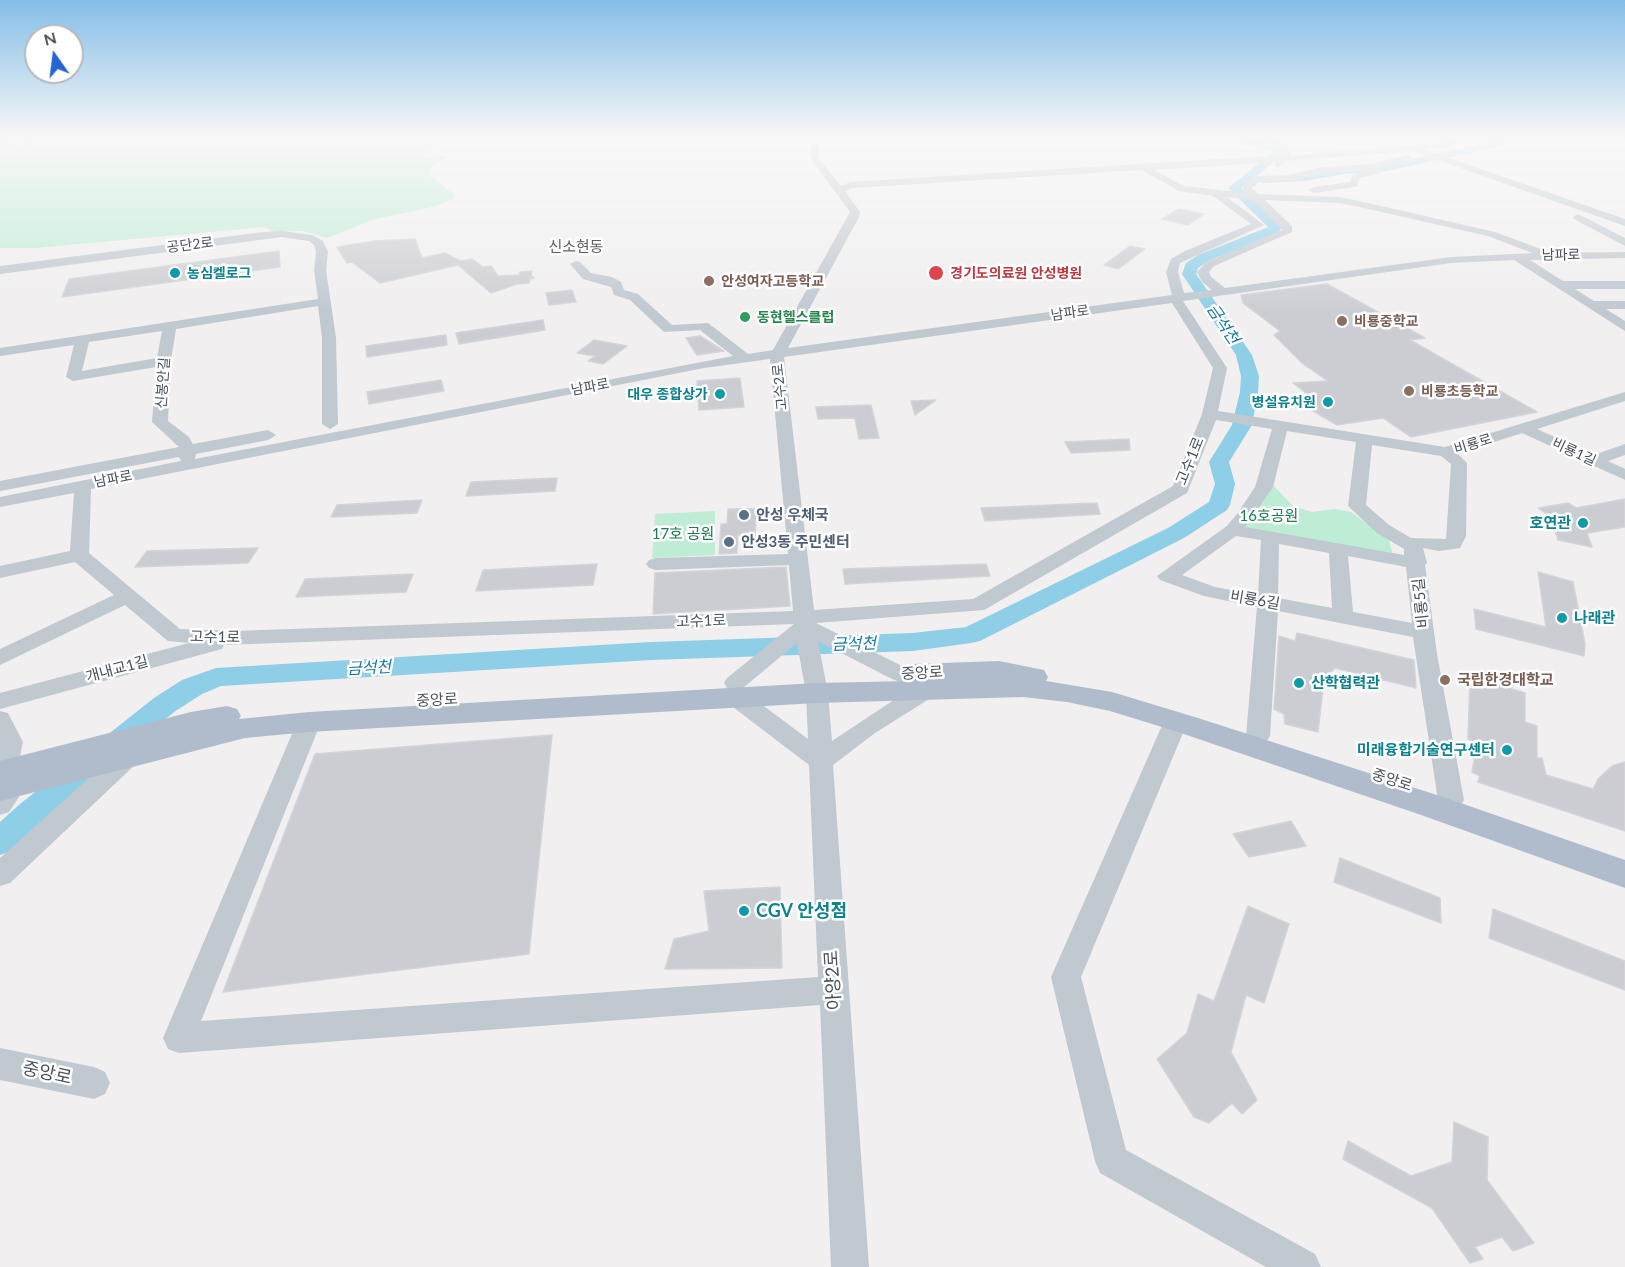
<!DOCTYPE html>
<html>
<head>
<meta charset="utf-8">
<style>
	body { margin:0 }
	#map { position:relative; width:1625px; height:1267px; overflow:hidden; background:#f1efef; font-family:Lato,sans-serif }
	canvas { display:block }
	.north { position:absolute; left:24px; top:24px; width:60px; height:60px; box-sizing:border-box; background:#fff; border:2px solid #b6b9bd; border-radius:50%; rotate:346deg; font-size:16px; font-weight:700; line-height:24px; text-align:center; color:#48505b }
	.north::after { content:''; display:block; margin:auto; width:21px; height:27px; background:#2364d7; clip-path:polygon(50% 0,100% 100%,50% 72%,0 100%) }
</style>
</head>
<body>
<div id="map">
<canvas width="1625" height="1267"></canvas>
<div class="north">N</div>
</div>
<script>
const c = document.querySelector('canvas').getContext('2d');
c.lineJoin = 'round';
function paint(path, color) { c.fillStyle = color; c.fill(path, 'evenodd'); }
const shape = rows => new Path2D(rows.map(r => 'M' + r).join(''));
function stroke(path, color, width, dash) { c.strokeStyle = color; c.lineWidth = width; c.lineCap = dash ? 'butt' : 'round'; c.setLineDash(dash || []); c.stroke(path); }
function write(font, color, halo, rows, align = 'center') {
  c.font = font + ' Lato,"Noto Sans KR",sans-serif'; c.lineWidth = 5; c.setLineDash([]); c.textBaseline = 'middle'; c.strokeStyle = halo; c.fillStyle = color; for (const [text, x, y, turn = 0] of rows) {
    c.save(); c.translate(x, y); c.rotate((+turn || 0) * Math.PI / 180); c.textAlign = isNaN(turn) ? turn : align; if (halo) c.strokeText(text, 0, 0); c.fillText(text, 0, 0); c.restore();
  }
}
const green = shape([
	[0,137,458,137,426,152,425,157,449,156,432,167,427,174,454,194,453,199,436,206,372,220,327,238,303,231,274,232,265,227,36,248,0,248],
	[1271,483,1293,506,1312,512,1334,509,1351,512,1389,539,1392,553,1273,541,1238,524],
	[715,511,715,555,652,558,655,514]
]);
const river = shape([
	[1235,137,1251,137,1271,142,1282,149,1283,155,1241,188,1282,227,1278,233,1208,261,1198,268,1196,274,1252,355,1259,376,1258,392,1252,425,1229,462,1235,484,1230,505,1227,510,1184,538,980,641,971,643,913,651,651,660,221,686,202,694,174,712,42,822,11,851,0,855,0,822,20,804,154,698,182,680,216,668,651,642,913,633,966,627,1168,528,1209,502,1215,484,1209,462,1232,425,1240,392,1241,376,1236,355,1182,274,1186,263,1198,255,1268,227,1228,188,1273,152,1263,146,1235,137],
	[1504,137,1518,137,1495,147,1387,171,1344,174,1305,181,1263,183,1257,180,1263,177,1305,175,1344,168,1387,165,1488,142,1504,137]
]);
const building = shape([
	[1179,209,1204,214,1188,225,1162,219,1179,209],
	[415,239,422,258,445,253,460,261,472,259,483,267,491,266,498,276,519,275,520,272,532,271,531,275,534,278,530,279,529,283,517,284,491,293,458,265,380,283,352,262,347,263,337,247,374,241,415,239],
	[1130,246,1145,249,1118,269,1104,265,1130,246],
	[279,251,280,267,62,297,69,279,279,251],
	[1327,284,1425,338,1410,340,1537,412,1411,437,1383,418,1337,425,1303,405,1314,399,1293,383,1328,381,1302,363,1274,335,1280,331,1243,303,1241,295,1327,284],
	[572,290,576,302,549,305,546,293,572,290],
	[543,320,545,330,459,344,456,333,543,320],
	[446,335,447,345,367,357,366,346,446,335],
	[700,336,719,348,724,351,697,355,686,338,700,336],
	[594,340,627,346,603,364,588,361,595,356,577,353,594,340],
	[740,378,744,407,699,410,697,381,740,378],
	[441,380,444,391,369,404,367,392,441,380],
	[936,400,915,415,911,401,936,400],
	[871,405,879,438,859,439,855,418,818,419,816,407,871,405],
	[1129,439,1130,450,1071,453,1065,442,1129,439],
	[557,478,555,491,466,496,471,482,557,478],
	[1625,499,1625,527,1587,533,1592,547,1558,540,1551,517,1538,508,1568,503,1576,508,1625,499],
	[422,500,417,513,331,517,337,505,422,500],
	[1097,503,1100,514,985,521,981,508,1097,503],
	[728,509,760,509,760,521,756,521,755,535,738,535,737,553,719,554,721,524,727,524,728,509],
	[258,548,248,563,135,567,147,551,258,548],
	[597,564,593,585,476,591,483,570,597,564],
	[986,564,990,576,845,584,843,569,986,564],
	[786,567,790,606,653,614,655,573,786,567],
	[1538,572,1573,582,1585,644,1584,656,1476,629,1474,609,1546,627,1538,572],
	[413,574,406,592,296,597,305,579,413,574],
	[1297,633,1414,660,1416,688,1335,668,1324,679,1318,732,1285,724,1284,714,1274,709,1279,636,1295,641,1297,633],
	[1470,676,1525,693,1525,722,1537,726,1537,758,1542,758,1546,775,1593,789,1598,779,1612,766,1625,762,1625,831,1478,782,1480,776,1472,772,1477,742,1468,739,1470,676],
	[552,735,529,954,223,992,315,754,552,735],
	[1291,821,1306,846,1249,857,1233,834,1291,821],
	[1340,858,1440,898,1441,923,1334,882,1340,858],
	[780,887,782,968,665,969,674,939,709,931,704,891,780,887],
	[1248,906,1289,924,1264,1003,1246,995,1231,1052,1257,1100,1242,1114,1232,1103,1209,1123,1194,1117,1157,1059,1187,1033,1198,994,1214,1001,1248,906],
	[1493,909,1625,961,1625,990,1489,938,1493,909],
	[1454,1122,1488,1137,1487,1180,1534,1243,1513,1251,1502,1237,1475,1247,1483,1259,1470,1263,1432,1208,1343,1159,1348,1141,1411,1176,1452,1162,1454,1122]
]);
const highwayTunnel = shape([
	[0,141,40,137]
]);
const minor = shape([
	[811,137,819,137,819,159,841,186,850,182,1282,155,1280,148,1275,145,1250,137,1264,137,1281,141,1287,145,1291,156,1443,142,1463,137,1476,137,1443,148,1423,149,1625,219,1625,226,1412,151,1286,161,1278,167,1275,166,1275,162,1154,170,1184,186,1246,193,1242,187,1256,176,1288,175,1322,167,1371,164,1408,155,1411,156,1411,160,1377,168,1382,171,1380,173,1360,178,1357,186,1354,187,1314,193,1309,190,1314,187,1350,182,1353,174,1370,170,1322,173,1288,181,1259,182,1252,188,1258,194,1339,197,1355,200,1495,232,1541,249,1541,253,1625,252,1625,258,1530,260,1563,281,1625,281,1625,289,1575,289,1594,301,1625,301,1625,309,1606,309,1625,321,1625,331,1514,260,1451,263,1183,301,1227,368,1218,411,1445,447,1625,392,1625,401,1537,429,1594,455,1625,444,1625,455,1608,461,1625,469,1625,480,1522,433,1458,454,1467,463,1466,536,1460,548,1439,551,1423,548,1427,563,1425,565,1437,654,1464,800,1460,807,1451,810,1442,807,1438,800,1413,637,1278,611,1270,736,1266,742,1258,745,1250,742,1246,736,1257,607,1204,596,1160,580,1157,576,1227,526,1237,514,1255,487,1272,429,1216,420,1187,493,984,610,816,623,908,669,911,674,908,679,900,682,892,679,818,641,828,693,832,741,918,684,926,682,934,684,937,690,934,696,875,733,833,765,869,1267,831,1267,820,1005,179,1053,168,1049,163,1038,297,722,301,716,309,714,317,716,321,722,201,1021,818,977,809,765,729,704,726,698,729,692,735,691,727,688,724,683,727,678,794,624,224,645,222,649,0,709,0,693,189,643,168,641,125,605,0,665,0,649,114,595,75,562,0,578,0,566,70,551,74,493,0,507,0,497,181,461,179,457,0,491,0,481,179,447,152,422,156,367,73,381,66,377,74,345,0,356,0,348,318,299,314,270,316,252,314,245,309,241,282,237,0,274,0,266,263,232,282,231,312,235,323,241,328,252,326,270,336,338,338,424,330,429,322,424,322,338,318,306,176,329,171,360,168,421,189,437,193,444,268,430,276,435,268,440,196,454,195,459,733,356,700,330,664,332,630,300,614,295,611,287,583,279,570,264,576,261,580,262,591,273,612,277,621,282,624,290,638,294,672,325,708,323,748,354,773,350,850,212,811,159,811,137],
	[1141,170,1179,191,1213,196,1251,224,1185,251,1171,259,1166,272,1172,295,788,348,859,217,860,212,845,191,852,188,1141,170],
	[1227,197,1253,200,1282,230,1206,262,1197,272,1202,282,1212,290,1184,293,1178,272,1180,263,1264,225,1227,197],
	[1265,200,1339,203,1355,206,1488,236,1532,253,1451,257,1225,288,1211,277,1209,272,1214,266,1292,232,1292,226,1265,200],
	[1172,303,1213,368,1202,414,1173,486,973,599,814,610,784,357,1172,303],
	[162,331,157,358,82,371,89,342,162,331],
	[770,359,788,554,656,558,649,560,646,564,649,568,656,570,789,565,793,611,235,631,180,629,89,553,91,489,704,368,770,359],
	[1287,431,1356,442,1348,506,1377,533,1404,549,1404,555,1245,527,1273,487,1287,431],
	[1372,445,1441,456,1451,464,1446,539,1411,538,1389,525,1366,505,1372,445],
	[1236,536,1261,540,1258,595,1215,587,1182,575,1236,536],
	[1279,544,1329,553,1332,608,1278,598,1279,544],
	[1348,556,1406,567,1412,623,1353,612,1348,556],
	[797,643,806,693,808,739,745,692,737,690,743,688,797,643],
	[1221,137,1235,137,1261,143,1267,150,1260,152,1255,147,1221,137],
	[1578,214,1625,238,1625,246,1574,219,1573,217,1578,214],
	[0,711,8,713,23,742,16,776,24,778,27,785,9,812,0,815,0,711],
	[1176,713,1184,715,1188,721,1081,977,1126,1150,1315,1254,1321,1267,1266,1267,1100,1173,1095,1161,1051,977,1164,721,1168,715,1176,713],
	[129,747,138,750,141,756,138,762,10,883,0,886,0,858,120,750,129,747],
	[0,1048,94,1067,105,1072,110,1083,105,1094,94,1099,0,1080,0,1048]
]);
const major = shape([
	[999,661,1044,670,1048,677,1046,681,1112,692,1198,718,1446,798,1625,860,1625,888,1424,816,1178,732,1110,711,1067,702,1023,697,817,703,309,732,245,738,0,801,0,761,191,712,227,706,237,709,241,716,239,719,309,712,817,683,910,681,905,679,901,673,905,667,914,664,999,661]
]);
const markers = [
	[175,273,6,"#0f9aa8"],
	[936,273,8,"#e0444e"],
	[709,281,6,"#8d6e63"],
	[745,317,6,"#2e9e5b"],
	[1342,321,6,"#8d6e63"],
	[1409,391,6,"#8d6e63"],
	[720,394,6,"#0f9aa8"],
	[1328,402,6,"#0f9aa8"],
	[744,515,6,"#5c6f8a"],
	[1583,523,6,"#0f9aa8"],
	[729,542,6,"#5c6f8a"],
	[1562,618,6,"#0f9aa8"],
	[1445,680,6,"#8d6e63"],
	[1299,683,6,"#0f9aa8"],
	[1507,750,6,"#0f9aa8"],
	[744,911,6,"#0f9aa8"]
];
const farStreetnames = [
	["공단2로",190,245,-7],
	["남파로",1561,255,-1],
	["남파로",1070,313,-8],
	["신봉안길",163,383,-86],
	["남파로",590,387,-11],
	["고수2로",780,387,-96],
	["비룡로",1473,444,-17],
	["비룡1길",1574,452,25],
	["남파로",113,479,-11]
];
const farCulturenames = [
	["농심켈로그",187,273,"left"],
	["대우 종합상가",708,394],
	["병설유치원",1316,402]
];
const farHealthnames = [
	["경기도의료원 안성병원",950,273]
];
const farEducationnames = [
	["안성여자고등학교",721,281],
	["비룡중학교",1354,321],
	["비룡초등학교",1421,391]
];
const farLeisurenames = [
	["동현헬스클럽",757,317]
];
const farQuarternames = [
	["신소현동",576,247]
];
const streetNames = [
	["고수1로",1190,461,-68],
	["비룡6길",1255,600,10],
	["비룡5길",1421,603,-96],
	["고수1로",701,621,-2],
	["고수1로",215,637,1],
	["개내교1길",117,669,-15],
	["중앙로",922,673,-3],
	["중앙로",437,700,-3],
	["중앙로",1392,780,18]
];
const serviceNames = [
	["안성 우체국",756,515],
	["안성3동 주민센터",741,542]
];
const parkNames = [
	["16호공원",1269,516],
	["17호 공원",683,534]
];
const cultureNames = [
	["호연관",1571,523],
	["나래관",1574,618,"left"],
	["산학협력관",1311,683,"left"],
	["미래융합기술연구센터",1495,750]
];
const educationNames = [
	["국립한경대학교",1457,680]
];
const waterNames = [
	["금석천",1223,324,56],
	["금석천",854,644,-2],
	["금석천",369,668,-3]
];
const nearCulturenames = [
	["CGV 안성점",756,911]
];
const nearStreetnames = [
	["아양2로",833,980,-93],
	["중앙로",47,1073,12]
];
paint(green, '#bfecd4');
paint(river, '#8ecee7');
paint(building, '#cccdd3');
stroke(building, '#d3d4da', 1.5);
stroke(highwayTunnel, '#cfcfd1', 14, [14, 7]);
paint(minor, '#c0c8d0');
paint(major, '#b0bccc');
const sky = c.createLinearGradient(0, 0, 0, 314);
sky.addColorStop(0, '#84bee8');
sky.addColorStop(0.44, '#f9f8f8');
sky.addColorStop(1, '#f9f8f800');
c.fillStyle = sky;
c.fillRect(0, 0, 1625, 314);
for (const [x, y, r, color] of markers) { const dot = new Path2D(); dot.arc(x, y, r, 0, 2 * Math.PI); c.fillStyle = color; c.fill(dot); stroke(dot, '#fff', 2); }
write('14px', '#48505b', '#fff', farStreetnames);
write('bold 14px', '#0d838f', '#fff', farCulturenames, 'right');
write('bold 14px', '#be3a42', '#fff', farHealthnames, 'left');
write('bold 14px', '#785e54', '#fff', farEducationnames, 'left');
write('bold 14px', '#27864d', '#fff', farLeisurenames, 'left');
write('15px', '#5b5e63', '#fff', farQuarternames);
write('15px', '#48505b', '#fff', streetNames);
write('bold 15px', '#4e5e75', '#fff', serviceNames, 'left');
write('15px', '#1c7951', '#fff', parkNames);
write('bold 15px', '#0d838f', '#fff', cultureNames, 'right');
write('bold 15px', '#785e54', '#fff', educationNames, 'left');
write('italic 16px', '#1479a2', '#fff', waterNames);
write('bold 18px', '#0d838f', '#fff', nearCulturenames, 'left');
write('18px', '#48505b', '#fff', nearStreetnames);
</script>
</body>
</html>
